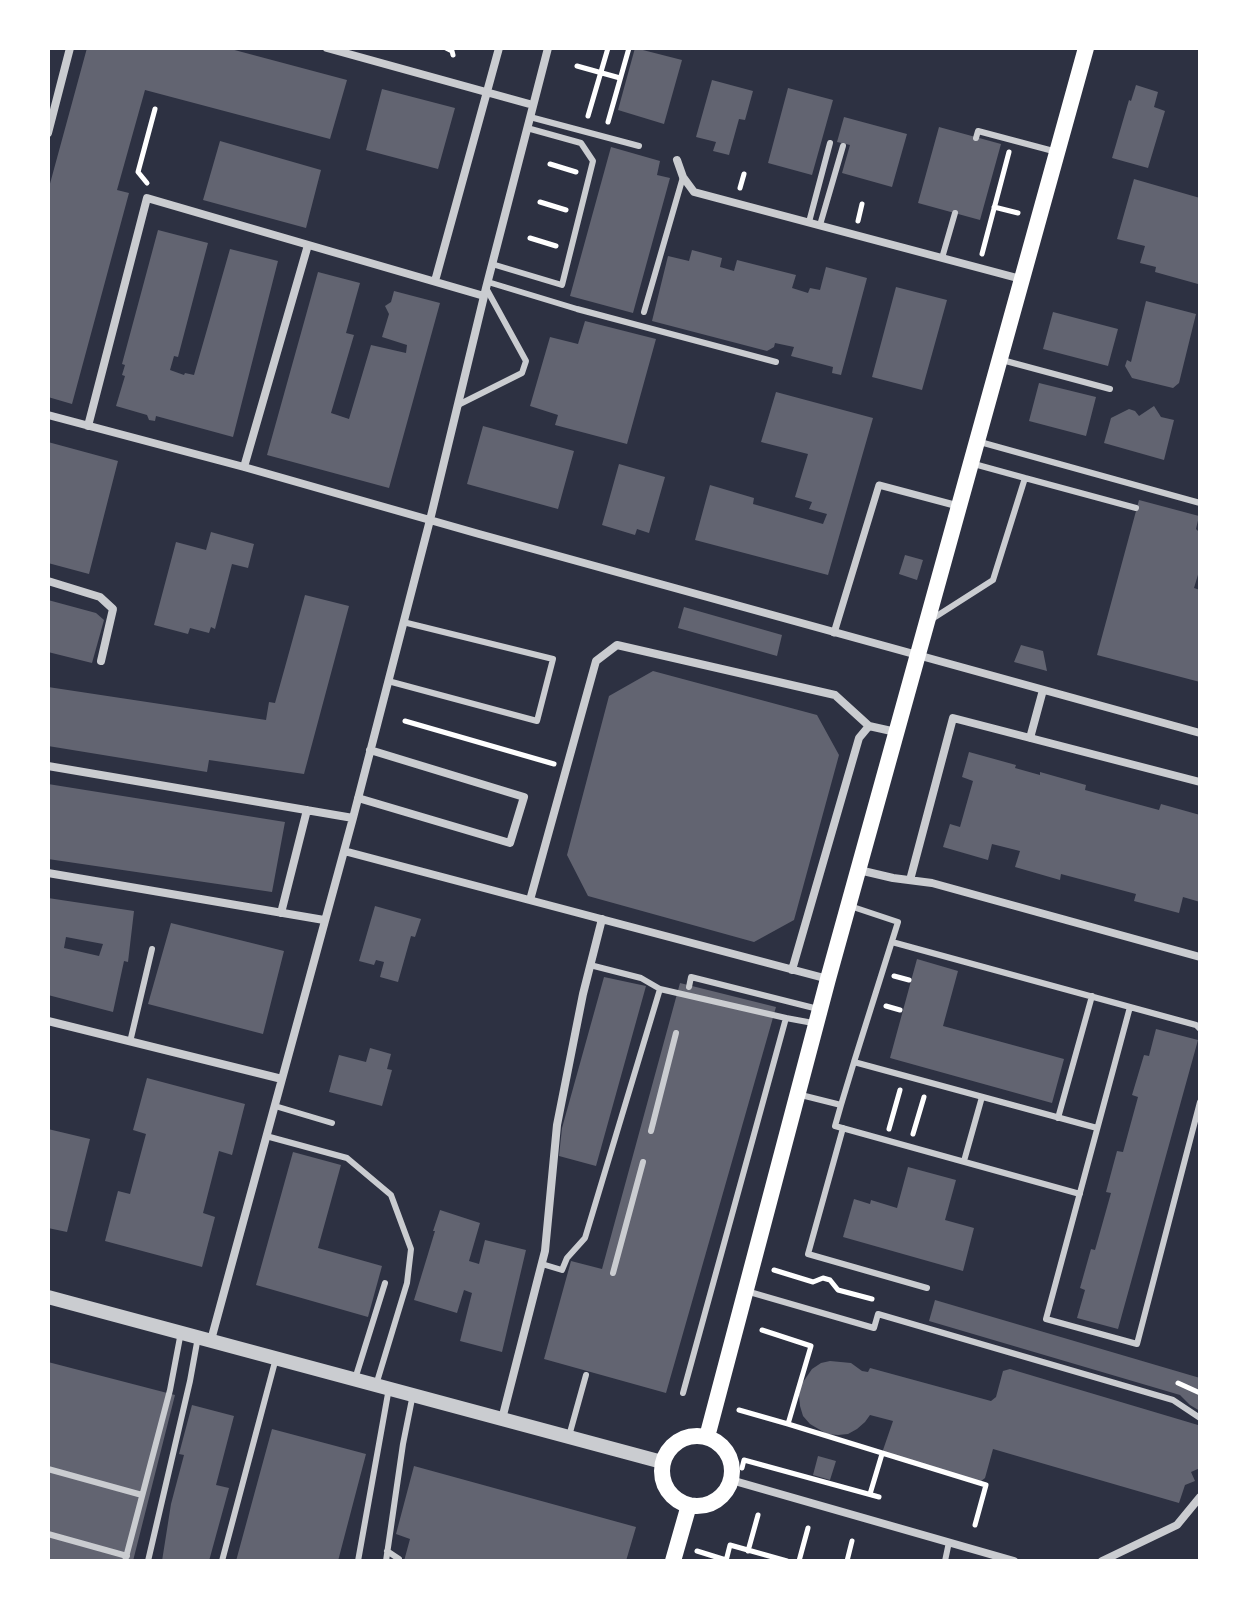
<!DOCTYPE html>
<html>
<head>
<meta charset="utf-8">
<style>
	body { margin:0 }
	#map { position:relative; width:1248px; height:1609px; overflow:hidden; background:#2d3142; font-family:"Golos Text",sans-serif }
	canvas { display:block }
	.frame { position:absolute; inset:0; border:50px solid #fff; pointer-events:none }
</style>
</head>
<body>
<div id="map">
<canvas width="1248" height="1609"></canvas>
<div class="frame"></div>
</div>
<script>
const c = document.querySelector('canvas').getContext('2d');
c.lineJoin = 'round';
function paint(path, color) { c.fillStyle = color; c.fill(path, 'evenodd'); }
const shape = rows => new Path2D(rows.map(r => 'M' + r).join(''));
function stroke(path, color, width, dash) { c.strokeStyle = color; c.lineWidth = width; c.lineCap = dash ? 'butt' : 'round'; c.setLineDash(dash || []); c.stroke(path); }
const building = shape([
	[87,48,227,48,347,80,330,139,145,90,117,190,129,193,72,404,48,397,48,191],
	[635,48,682,60,664,124,618,110],
	[712,80,753,91,745,120,739,119,729,155,713,151,716,142,696,137],
	[1136,85,1158,92,1154,107,1165,111,1148,168,1112,158,1129,100,1131,101],
	[788,88,833,100,812,175,768,163],
	[382,89,455,108,438,169,366,150],
	[844,117,907,134,892,187,842,173,850,145,837,142],
	[939,127,1001,144,980,220,918,203],
	[220,141,321,170,306,228,203,200],
	[611,147,660,161,657,175,670,178,633,313,570,296],
	[1134,179,1200,198,1200,278,1198,284,1155,272,1156,267,1140,263,1145,246,1117,239],
	[158,230,208,243,178,357,174,356,170,370,184,375,185,373,194,375,230,249,278,261,233,437,156,416,155,421,149,420,147,415,116,406,125,376,122,375,125,365,122,364],
	[692,250,722,258,720,267,734,271,737,260,796,275,792,288,808,293,810,288,820,290,826,267,867,278,841,375,832,373,833,367,791,356,794,347,775,343,774,347,767,351,652,321,668,256,689,261],
	[318,272,360,283,346,333,354,335,331,413,349,419,371,345,406,353,407,345,382,337,389,314,385,306,391,302,394,291,440,303,389,488,267,455],
	[896,287,947,300,922,390,872,377],
	[1146,301,1196,314,1179,383,1173,388,1132,378,1125,366,1127,360,1131,362],
	[1053,312,1118,329,1108,366,1043,349],
	[585,321,656,339,627,444,555,425,558,415,530,406,550,337,578,344],
	[1039,383,1096,397,1086,436,1029,421],
	[776,392,873,418,828,575,695,540,710,485,754,498,753,504,823,524,827,514,809,509,812,502,795,497,808,454,761,442],
	[1154,406,1161,417,1174,420,1164,460,1104,443,1111,418,1129,409,1135,411,1139,416],
	[483,426,574,451,558,509,467,484],
	[48,442,118,461,89,574,48,563],
	[619,464,665,477,649,533,637,529,635,535,602,525],
	[1139,500,1199,516,1196,529,1200,533,1200,568,1194,588,1200,590,1200,682,1097,655],
	[211,532,254,544,248,568,232,564,215,629,211,627,209,633,190,628,188,634,154,625,176,542,206,550],
	[905,555,923,560,917,580,899,574],
	[305,595,349,606,304,774,209,760,207,772,48,746,48,687,266,720,269,702,275,703],
	[48,600,96,613,104,620,92,663,48,652],
	[684,607,782,635,777,656,678,628],
	[1021,645,1043,651,1047,671,1014,662],
	[653,671,817,715,839,755,794,920,754,942,588,896,567,855,609,696],
	[969,752,1016,765,1015,768,1040,775,1040,772,1086,785,1085,790,1159,810,1161,804,1200,815,1200,902,1183,897,1179,913,1134,901,1136,894,1061,874,1060,880,1015,867,1020,851,992,844,988,860,943,847,950,824,960,827,973,781,962,777],
	[48,784,285,822,272,892,48,859],
	[48,898,134,911,128,962,124,961,113,1012,48,995],
	[66,937,103,944,99,956,64,948],
	[375,906,421,919,415,937,411,936,398,982,380,977,384,962,376,960,374,965,359,961],
	[171,923,284,951,263,1034,148,1004],
	[917,959,958,971,943,1026,1064,1059,1052,1103,890,1058],
	[604,977,646,986,596,1166,559,1156,562,1128],
	[680,983,776,1007,666,1393,544,1359,571,1261,602,1269],
	[1156,1029,1198,1040,1118,1329,1077,1318,1085,1290,1080,1288,1091,1249,1095,1250,1111,1193,1106,1192,1117,1151,1123,1152,1138,1097,1132,1095,1144,1055,1149,1056],
	[370,1048,391,1054,387,1069,392,1070,382,1106,329,1092,339,1055,366,1062],
	[147,1078,245,1104,232,1155,219,1151,203,1213,215,1217,202,1267,105,1241,118,1191,130,1194,146,1134,133,1130],
	[48,1129,90,1139,67,1232,48,1228],
	[293,1152,341,1165,318,1248,382,1266,368,1317,256,1285],
	[908,1167,956,1180,945,1220,974,1228,963,1271,843,1237,854,1199,870,1204,871,1200,897,1208],
	[440,1210,480,1223,469,1261,479,1264,485,1240,526,1250,502,1352,460,1341,472,1293,464,1290,457,1313,414,1300,435,1231,433,1231],
	[935,1300,1200,1378,1200,1411,1190,1405,1180,1395,929,1321],
	[830,1361,851,1363,862,1371,868,1372,870,1368,991,1401,996,1397,1003,1371,1010,1369,1198,1425,1200,1427,1200,1468,1191,1472,1195,1481,1185,1485,1179,1503,993,1449,985,1478,980,1482,882,1453,893,1421,870,1415,865,1422,857,1429,848,1434,838,1435,827,1434,810,1424,803,1416,800,1406,799,1395,801,1385,812,1369,821,1363],
	[48,1362,175,1395,133,1561,48,1561],
	[192,1405,234,1416,216,1485,229,1488,209,1561,162,1561,171,1504,184,1455,179,1454],
	[272,1429,366,1454,338,1561,236,1561],
	[818,1456,836,1461,830,1480,813,1475],
	[414,1466,636,1527,626,1561,404,1561,410,1539,396,1534]
]);
const path = shape([
	[446,48,452,51,453,55],
	[577,66,620,78],
	[588,116,608,48],
	[608,122,629,48],
	[550,164,576,172],
	[147,183,138,172,155,109],
	[740,188,744,174],
	[540,202,566,210],
	[994,207,1018,213],
	[858,221,862,204],
	[530,238,556,246],
	[982,254,1009,152],
	[405,721,554,764],
	[894,976,909,980],
	[886,1006,900,1010],
	[889,1129,900,1090],
	[913,1134,924,1097],
	[774,1270,813,1282,823,1278,830,1280,838,1290,872,1299],
	[1178,1383,1200,1393],
	[739,1410,788,1424,811,1346,762,1330],
	[788,1424,986,1485,975,1525],
	[742,1468,744,1460,879,1497],
	[870,1494,882,1454],
	[697,1551,726,1560],
	[748,1551,758,1515],
	[726,1561,730,1545,787,1561],
	[799,1561,808,1528],
	[847,1561,852,1541]
]);
const service = shape([
	[530,117,639,146],
	[976,138,978,131,1057,152],
	[809,222,830,143],
	[820,225,843,146],
	[942,258,955,213],
	[492,264,562,285,593,161,581,143,527,128],
	[488,282,577,309,776,362],
	[644,312,683,177],
	[1002,360,1110,389],
	[458,405,522,373,526,361,486,288],
	[980,442,1200,503],
	[1025,478,1136,508],
	[932,619,993,580,1025,478,974,464],
	[388,681,537,721,553,659,403,622],
	[850,906,898,922,854,1062],
	[892,942,1196,1025,1200,1029],
	[590,965,641,978,660,989],
	[689,987,691,977,818,1009],
	[1130,1007,1046,1319,1137,1344,1200,1102],
	[130,1042,152,949],
	[801,1095,841,1105,835,1126,1080,1194],
	[841,1105,854,1062,1097,1128],
	[275,1106,332,1123],
	[1058,1118,1092,996],
	[843,1128,808,1254,927,1288],
	[651,1131,676,1033],
	[266,1136,347,1158,391,1195,411,1249,407,1283,376,1385],
	[964,1161,982,1097],
	[542,1264,562,1270,567,1258,585,1238,660,989,786,1018],
	[613,1273,643,1162],
	[746,1291,874,1328,878,1314,1173,1400,1200,1418],
	[355,1379,385,1283],
	[683,1393,786,1018,813,1023],
	[569,1436,586,1375],
	[48,1469,142,1495],
	[48,1534,127,1556],
	[387,1551,399,1559,398,1561],
	[125,1561,170,1390,181,1332],
	[148,1561,190,1381,198,1337],
	[222,1561,276,1358],
	[358,1561,389,1388],
	[386,1561,403,1444,413,1394],
	[945,1561,949,1542]
]);
const pedestrian = shape([
	[834,633,879,485,958,506]
]);
const minor = shape([
	[327,48,533,105],
	[48,133,70,48],
	[677,160,683,177,694,192,1021,279],
	[435,281,499,48],
	[48,415,244,467,479,534,1200,733],
	[88,426,147,198,484,296],
	[244,467,308,245],
	[48,581,100,597,113,609,101,661],
	[1030,738,1043,690],
	[48,766,353,818],
	[358,798,510,843,524,797,370,750],
	[344,851,828,979],
	[859,870,893,878,932,883,1200,957],
	[48,873,324,920],
	[910,880,953,718,1200,782],
	[530,900,596,661,617,645,835,695,869,726,896,732],
	[281,913,307,810],
	[792,970,859,738,869,726],
	[48,1021,282,1079],
	[211,1340,353,818,430,520,486,288,548,48],
	[502,1419,545,1251,557,1125,583,994,602,919],
	[731,1480,1014,1561],
	[1102,1561,1177,1525,1200,1497]
]);
const tertiary = shape([
	[48,1297,662,1462]
]);
const secondary = shape([
	'662 1471a35 35 0 1 1 70 0a35 35 0 1 1-70 0Z',
	[707,1437,828,979,1086,48],
	[673,1561,689,1505]
]);
paint(building, '#626471');
stroke(path, '#fff', 5);
stroke(service, '#caccd0', 6);
stroke(pedestrian, '#caccd0', 7);
stroke(minor, '#caccd0', 8);
stroke(tertiary, '#caccd0', 14);
stroke(secondary, '#fff', 16);
</script>
</body>
</html>
